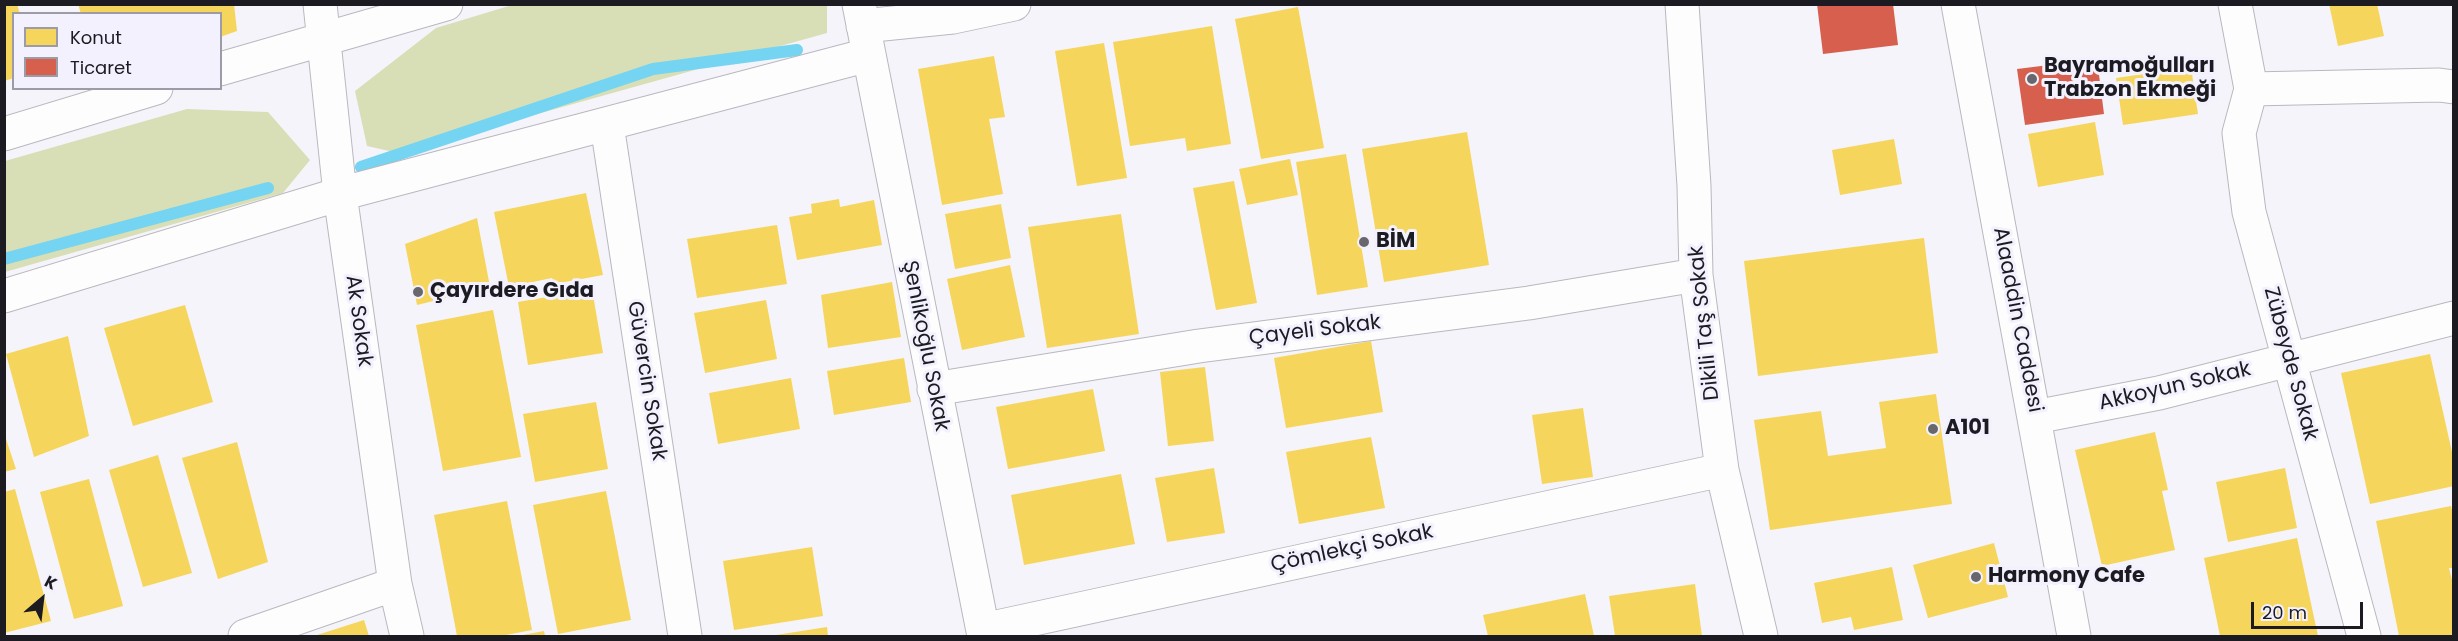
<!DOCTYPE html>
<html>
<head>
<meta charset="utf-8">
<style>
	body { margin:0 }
	#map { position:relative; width:2458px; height:641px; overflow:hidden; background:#f5f4fa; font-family:Poppins,sans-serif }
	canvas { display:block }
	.frame { position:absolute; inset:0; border:6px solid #1c1b22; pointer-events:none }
	.legend { position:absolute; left:12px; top:12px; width:210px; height:78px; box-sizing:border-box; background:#f3f1fd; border:2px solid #9d9ba5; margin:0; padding:8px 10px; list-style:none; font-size:18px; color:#1c1b22 }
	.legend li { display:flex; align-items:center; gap:12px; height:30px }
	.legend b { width:30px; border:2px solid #9d9ba5 }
	.north { position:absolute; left:12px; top:569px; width:60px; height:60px; -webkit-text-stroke:4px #f3f1fd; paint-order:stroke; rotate:28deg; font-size:16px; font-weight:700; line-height:24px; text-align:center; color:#1c1b22 }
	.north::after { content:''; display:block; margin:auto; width:21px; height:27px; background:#1c1b22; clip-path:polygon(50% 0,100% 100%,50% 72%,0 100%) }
	.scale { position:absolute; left:2251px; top:602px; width:112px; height:27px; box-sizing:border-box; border:3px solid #1c1b22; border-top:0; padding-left:8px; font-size:18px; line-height:21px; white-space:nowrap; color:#1c1b22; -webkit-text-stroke:4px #f3f1fd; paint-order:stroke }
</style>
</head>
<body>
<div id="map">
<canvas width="2458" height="641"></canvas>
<div class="frame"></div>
<ul class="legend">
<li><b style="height:16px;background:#f6d55c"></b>Konut</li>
<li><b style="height:16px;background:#d6604d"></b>Ticaret</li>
</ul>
<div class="north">K</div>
<div class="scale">20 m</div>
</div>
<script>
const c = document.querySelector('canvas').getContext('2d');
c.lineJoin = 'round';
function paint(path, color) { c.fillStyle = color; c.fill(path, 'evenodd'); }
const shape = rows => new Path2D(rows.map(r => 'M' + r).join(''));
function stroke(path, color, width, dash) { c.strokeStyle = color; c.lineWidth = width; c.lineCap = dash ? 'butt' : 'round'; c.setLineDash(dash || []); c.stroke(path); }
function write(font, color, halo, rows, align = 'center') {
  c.font = font + ' Poppins,sans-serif'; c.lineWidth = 6; c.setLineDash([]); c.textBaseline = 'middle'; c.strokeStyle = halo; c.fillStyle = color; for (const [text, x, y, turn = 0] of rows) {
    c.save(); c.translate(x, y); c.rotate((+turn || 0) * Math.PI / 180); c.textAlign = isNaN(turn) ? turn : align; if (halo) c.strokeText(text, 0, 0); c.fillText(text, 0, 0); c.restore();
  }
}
const green = shape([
	[512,5,827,5,827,33,398,153,367,146,355,91,436,28],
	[187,109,268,112,310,160,283,193,5,272,5,161]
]);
const homes = shape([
	[4,4,17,4,20,14,14,14,14,78,4,81],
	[78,4,234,4,237,31,220,37,220,14,81,14],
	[2329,4,2377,4,2384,36,2338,46],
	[1298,7,1324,148,1261,159,1235,19],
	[1212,26,1231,144,1187,151,1185,138,1130,146,1113,42],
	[1104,43,1127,178,1077,186,1055,51],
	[994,56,1005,117,989,119,1003,194,942,205,918,69],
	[2191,67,2198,114,2123,125,2116,78],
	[2095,122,2104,175,2038,187,2028,134],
	[1467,132,1489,265,1384,282,1362,149],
	[1894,139,1902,184,1840,195,1832,150],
	[1346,154,1368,287,1317,295,1296,162],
	[1290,159,1298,195,1247,205,1239,169],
	[1234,181,1257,303,1216,310,1193,188],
	[586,193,603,275,554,284,552,278,509,287,494,212],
	[839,199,840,207,874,200,882,245,797,260,789,217,812,213,811,204],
	[1001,204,1011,258,955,269,945,214],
	[1121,214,1139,334,1047,348,1028,227],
	[477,218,490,287,417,305,405,244],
	[777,225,787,284,697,298,687,239],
	[1924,238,1938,353,1758,376,1744,261],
	[1010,265,1025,337,962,350,947,279],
	[892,282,901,337,828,348,821,295],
	[592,289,603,353,528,365,518,302],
	[766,300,777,359,705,373,694,313],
	[185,305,213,402,133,426,104,328],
	[493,310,521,457,443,471,416,325],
	[68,336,89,436,34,457,6,354],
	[1371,341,1383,412,1286,428,1274,358],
	[2430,354,2454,461,2454,486,2370,504,2341,373],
	[904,358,911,402,834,415,827,371],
	[1205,367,1214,441,1168,446,1160,372],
	[791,378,800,429,718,444,709,393],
	[1093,389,1105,451,1008,469,996,407],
	[1936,394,1952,504,1770,530,1754,420,1821,411,1828,456,1886,448,1879,402],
	[596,402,608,469,535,482,523,414],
	[1583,408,1593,477,1542,484,1532,415],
	[2155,432,2168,490,2162,491,2175,550,2102,566,2075,450],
	[4,433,16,469,4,472],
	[1371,437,1385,508,1299,524,1286,452],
	[237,442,268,562,218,579,182,458],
	[158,455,192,573,143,587,109,470],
	[1214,468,1225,533,1167,542,1155,478],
	[2285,468,2297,528,2228,542,2216,482],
	[1121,474,1135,544,1024,565,1011,495],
	[89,479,123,606,74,619,40,492],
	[15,489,51,621,4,633,4,492],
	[606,491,631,620,558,634,533,505],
	[507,501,532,630,501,636,457,636,434,515],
	[2451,506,2454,518,2454,568,2449,568,2454,588,2454,636,2399,636,2376,521],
	[2297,538,2318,636,2220,636,2204,558],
	[1994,543,2008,597,1928,618,1913,565],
	[812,547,823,616,734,630,723,561],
	[1892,567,1903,620,1854,630,1851,617,1822,623,1814,583],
	[1695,584,1702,636,1615,636,1609,596],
	[1585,594,1594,636,1488,636,1483,615],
	[364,620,369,636,314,636],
	[827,627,828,636,776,636,776,635],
	[544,631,545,636,523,636,523,635]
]);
const shops = shape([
	[1817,4,1893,4,1898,45,1823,54],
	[2097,59,2104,114,2025,125,2017,69]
]);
const stream = shape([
	[361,167,653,69,797,50],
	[4,259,268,188]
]);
const minor = shape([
	[320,4,340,194,395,584,407,636],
	[859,4,984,636],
	[1682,4,1694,186,1696,275,1722,470,1761,636],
	[1958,4,2074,636],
	[2235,4,2251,89,2239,133,2249,212,2364,636],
	[863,26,953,17,1014,4],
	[220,69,446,4],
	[2251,89,2439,85,2454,87],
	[607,125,685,636],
	[4,134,156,88],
	[4,296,340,194,868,55],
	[934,389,1199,346,1529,303,1696,275],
	[2035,417,2159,393,2454,318],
	[983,630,1722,470],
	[245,636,395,584]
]);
const markers = [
	[2032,79,6,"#68676e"],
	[1364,242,6,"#68676e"],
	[418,292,6,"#68676e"],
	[1933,429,6,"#68676e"],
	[1976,577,6,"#68676e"]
];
const poiNames = [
	["Bayramoğulları",2044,67],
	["Trabzon Ekmeği",2044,91],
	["BİM",1376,242],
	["Çayırdere Gıda",430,292],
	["A101",1945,429],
	["Harmony Cafe",1988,577]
];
const streetNames = [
	["Alaaddin Caddesi",2017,320,79],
	["Ak Sokak",358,321,82],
	["Dikili Taş Sokak",1705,323,-96],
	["Çayeli Sokak",1315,331,-7],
	["Şenlikoğlu Sokak",925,346,79],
	["Zübeyde Sokak",2290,364,75],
	["Güvercin Sokak",646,381,81],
	["Akkoyun Sokak",2175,387,-13],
	["Çömlekçi Sokak",1352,549,-12]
];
paint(green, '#d8dfb7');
paint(homes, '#f6d55c');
paint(shops, '#d6604d');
stroke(stream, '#74d4f1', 12);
stroke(minor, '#b8b8be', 35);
stroke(minor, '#fefdfe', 33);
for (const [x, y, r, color] of markers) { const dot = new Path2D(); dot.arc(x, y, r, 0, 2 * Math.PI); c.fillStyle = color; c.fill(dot); stroke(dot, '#f3f1fd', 2); }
write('bold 21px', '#1c1b22', '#f3f1fd', poiNames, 'left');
write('21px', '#1c1b22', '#f3f1fd', streetNames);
</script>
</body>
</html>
